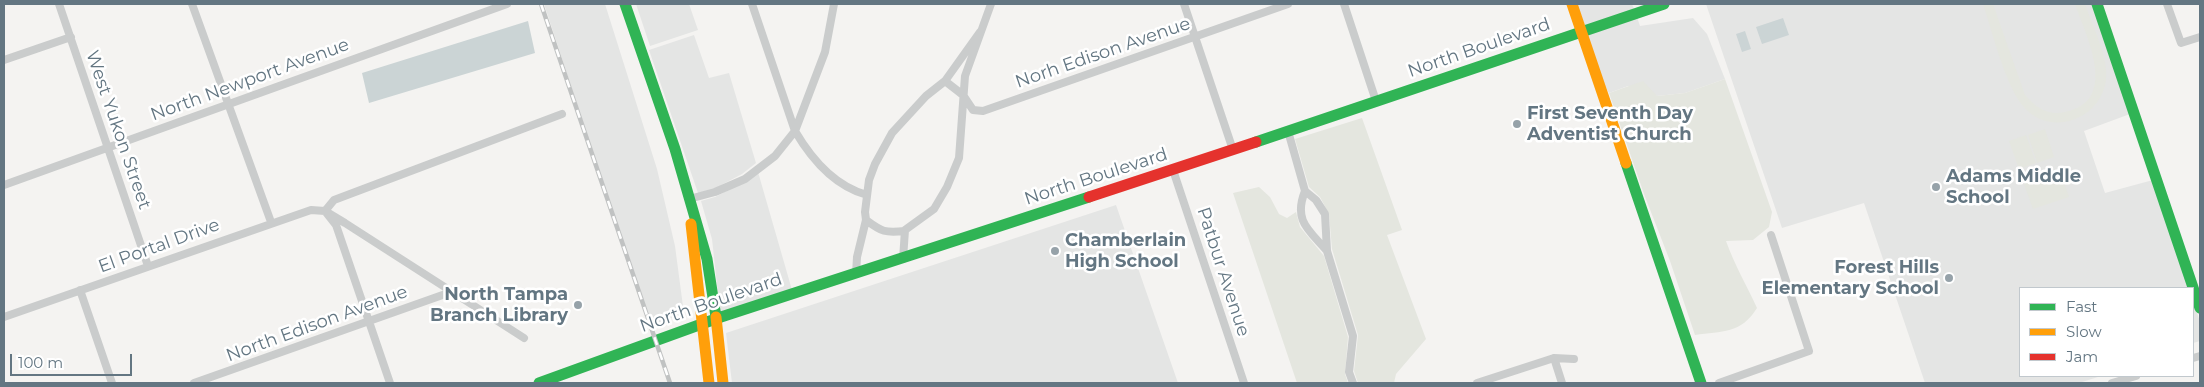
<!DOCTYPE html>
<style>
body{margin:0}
#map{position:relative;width:2204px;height:387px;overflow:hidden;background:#f4f3f1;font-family:Montserrat,sans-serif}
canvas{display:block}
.frame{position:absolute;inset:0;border:5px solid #637682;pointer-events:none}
.legend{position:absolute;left:2019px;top:287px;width:175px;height:90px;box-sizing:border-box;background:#fff;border:1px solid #c1c8cd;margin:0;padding:6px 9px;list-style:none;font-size:15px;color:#637682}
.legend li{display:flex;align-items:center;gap:10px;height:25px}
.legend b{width:25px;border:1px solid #c1c8cd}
.scale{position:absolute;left:10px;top:354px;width:122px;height:22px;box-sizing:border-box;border:2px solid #637682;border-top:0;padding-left:6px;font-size:15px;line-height:18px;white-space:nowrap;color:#637682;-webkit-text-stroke:4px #fff;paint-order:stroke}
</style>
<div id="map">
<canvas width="2204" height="387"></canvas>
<div class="frame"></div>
<ul class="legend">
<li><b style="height:6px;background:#30b455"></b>Fast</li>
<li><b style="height:6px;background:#ff9f0a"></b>Slow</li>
<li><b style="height:6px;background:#e5322d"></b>Jam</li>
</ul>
<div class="scale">100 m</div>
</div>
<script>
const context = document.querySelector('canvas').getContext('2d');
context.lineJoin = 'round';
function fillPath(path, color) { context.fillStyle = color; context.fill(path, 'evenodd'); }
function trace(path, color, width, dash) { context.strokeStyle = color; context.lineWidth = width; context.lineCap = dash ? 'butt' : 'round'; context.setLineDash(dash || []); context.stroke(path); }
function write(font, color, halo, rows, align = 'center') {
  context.font = font + ' Montserrat,sans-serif'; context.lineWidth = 5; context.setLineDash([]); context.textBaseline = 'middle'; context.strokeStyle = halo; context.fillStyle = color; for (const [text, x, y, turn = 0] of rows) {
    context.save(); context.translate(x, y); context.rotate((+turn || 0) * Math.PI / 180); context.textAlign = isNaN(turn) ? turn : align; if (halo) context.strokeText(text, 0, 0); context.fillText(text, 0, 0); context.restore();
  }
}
const built = new Path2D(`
 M544 4H605L657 169 675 246 684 314 650 325Z
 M636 4H689L698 30 650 46Z
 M1577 4H1632L1634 9 1585 26Z
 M1706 4H2093L2130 114 2084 131 2105 193 2153 180 2189 288H2020V376H2101L2079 383H1925L1864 203 1782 228Z
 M1637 17 1640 26 1693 18 1707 34 1725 79 1685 93 1657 96 1628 86 1609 93 1605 86 1587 34Z
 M694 35 709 78 729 73 756 163 742 174 712 190 698 193 649 50Z
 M758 172 792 290 720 312 712 239 701 201 715 197 746 181Z
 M1116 205 1178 383H732L726 333Z
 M2193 300 2200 322V341L2193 343Z`);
const green = new Path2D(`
 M1983 4H1993L2025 95C2036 108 2049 116 2065 112 2120 101 2086 36 2075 4H2085C2092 25 2109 58 2106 80 2101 120 2049 138 2023 106 2005 85 1992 31 1983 4Z
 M1725 79 1772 212 1769 227 1753 240 1726 241C1734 264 1747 286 1757 308 1741 334 1722 331 1695 335L1670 261 1644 194 1609 93 1643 81 1657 96 1685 93Z
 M1362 118 1402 230 1387 235 1426 339 1396 374 1394 383H1358L1354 371 1358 335 1332 249 1329 214 1320 197 1309 187 1295 139Z
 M2045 129 2054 157 2037 163 2028 135Z
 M2026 135 2036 163 2019 169 2009 141Z
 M2059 169 2069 197 2033 209 2023 181Z
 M1259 187 1270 197 1279 214 1287 218 1296 212 1300 227 1324 256 1348 337 1345 374 1348 383H1297L1233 193Z`);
const water = new Path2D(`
 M1783 18 1789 35 1762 44 1756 27Z
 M528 21 535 53 369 103 362 73Z
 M1745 31 1751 49 1742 52 1736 34Z`);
const street = new Path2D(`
 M59 4 148 266
 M192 4 271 222
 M752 4 795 131C812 160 834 186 867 195
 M1184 4 1233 150
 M1344 4 1376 101
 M2167 4 2181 43 2200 37
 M4 60 71 37
 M945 81 963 95 973 110 983 111 1288 4
 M1288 131 1305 191 1316 200 1325 214 1327 251 1353 336 1349 372 1353 383
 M1173 170 1244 383
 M4 185 507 4
 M1305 191C1293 221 1309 230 1327 251
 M689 199 715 192 745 179 775 156 795 131 825 52 834 4
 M866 220C882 232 885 233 905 231
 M903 259 905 230 934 209 947 187 959 158 965 76 991 4
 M856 274 857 257 866 220 865 212 869 180 875 164 892 133 926 96 945 81 980 32
 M80 290 112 383
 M4 317 311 210 325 211 345 223 524 338
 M1554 358 1574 359
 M2193 358 2200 356
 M194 383 451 292
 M390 383 336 225 325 211 334 200 562 114
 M1477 383 1554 358 1562 383
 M1719 383 1809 351 1771 235
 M2112 383 2136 376`);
const fast = new Path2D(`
 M625 4 675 149 707 259 716 317
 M2097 4 2200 308
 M1256 142 1664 4
 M1626 163 1701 383
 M539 383 721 317 1089 197`);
const slow = new Path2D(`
 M1572 4 1626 163
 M691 224 709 383
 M716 317 723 383`);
const jam = new Path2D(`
 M1089 197 1256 142`);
const rail = new Path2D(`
 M541 4 670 383`);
const markers = [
 [1517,124,5,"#96a2a9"],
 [1936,187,5,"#96a2a9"],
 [1055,251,5,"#96a2a9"],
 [1949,278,5,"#96a2a9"],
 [578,305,5,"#96a2a9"]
];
const streetNames = [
 ["North Boulevard",1479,48,-19],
 ["Norh Edison Avenue",1103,53,-19],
 ["North Newport Avenue",250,80,-20],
 ["West Yukon Street",118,130,71],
 ["North Boulevard",1096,177,-18],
 ["El Portal Drive",159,246,-20],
 ["Patbur Avenue",1223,272,72],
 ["North Boulevard",711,303,-19],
 ["North Edison Avenue",317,324,-20]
];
const poiNames = [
 ["First Seventh Day",1527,114],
 ["Adventist Church",1527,135],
 ["Adams Middle",1946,177],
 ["School",1946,198],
 ["Chamberlain",1065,241],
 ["High School",1065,262],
 ["Forest Hills",1939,268,"right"],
 ["Elementary School",1939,289,"right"],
 ["North Tampa",568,295,"right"],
 ["Branch Library",568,316,"right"]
];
fillPath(built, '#e4e5e4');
fillPath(green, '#e4e6df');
fillPath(water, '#cbd4d5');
trace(street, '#cacccc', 8);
trace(fast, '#30b455', 11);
trace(slow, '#ff9f0a', 11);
trace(jam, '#e5322d', 11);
trace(rail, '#c0c2c2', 4.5);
trace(rail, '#fff', 2.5, [8]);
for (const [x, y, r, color] of markers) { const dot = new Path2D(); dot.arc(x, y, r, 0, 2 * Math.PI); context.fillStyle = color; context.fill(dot); trace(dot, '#fff', 2); }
write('18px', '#637682', '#fff', streetNames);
write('bold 18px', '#637682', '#fff', poiNames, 'left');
</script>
